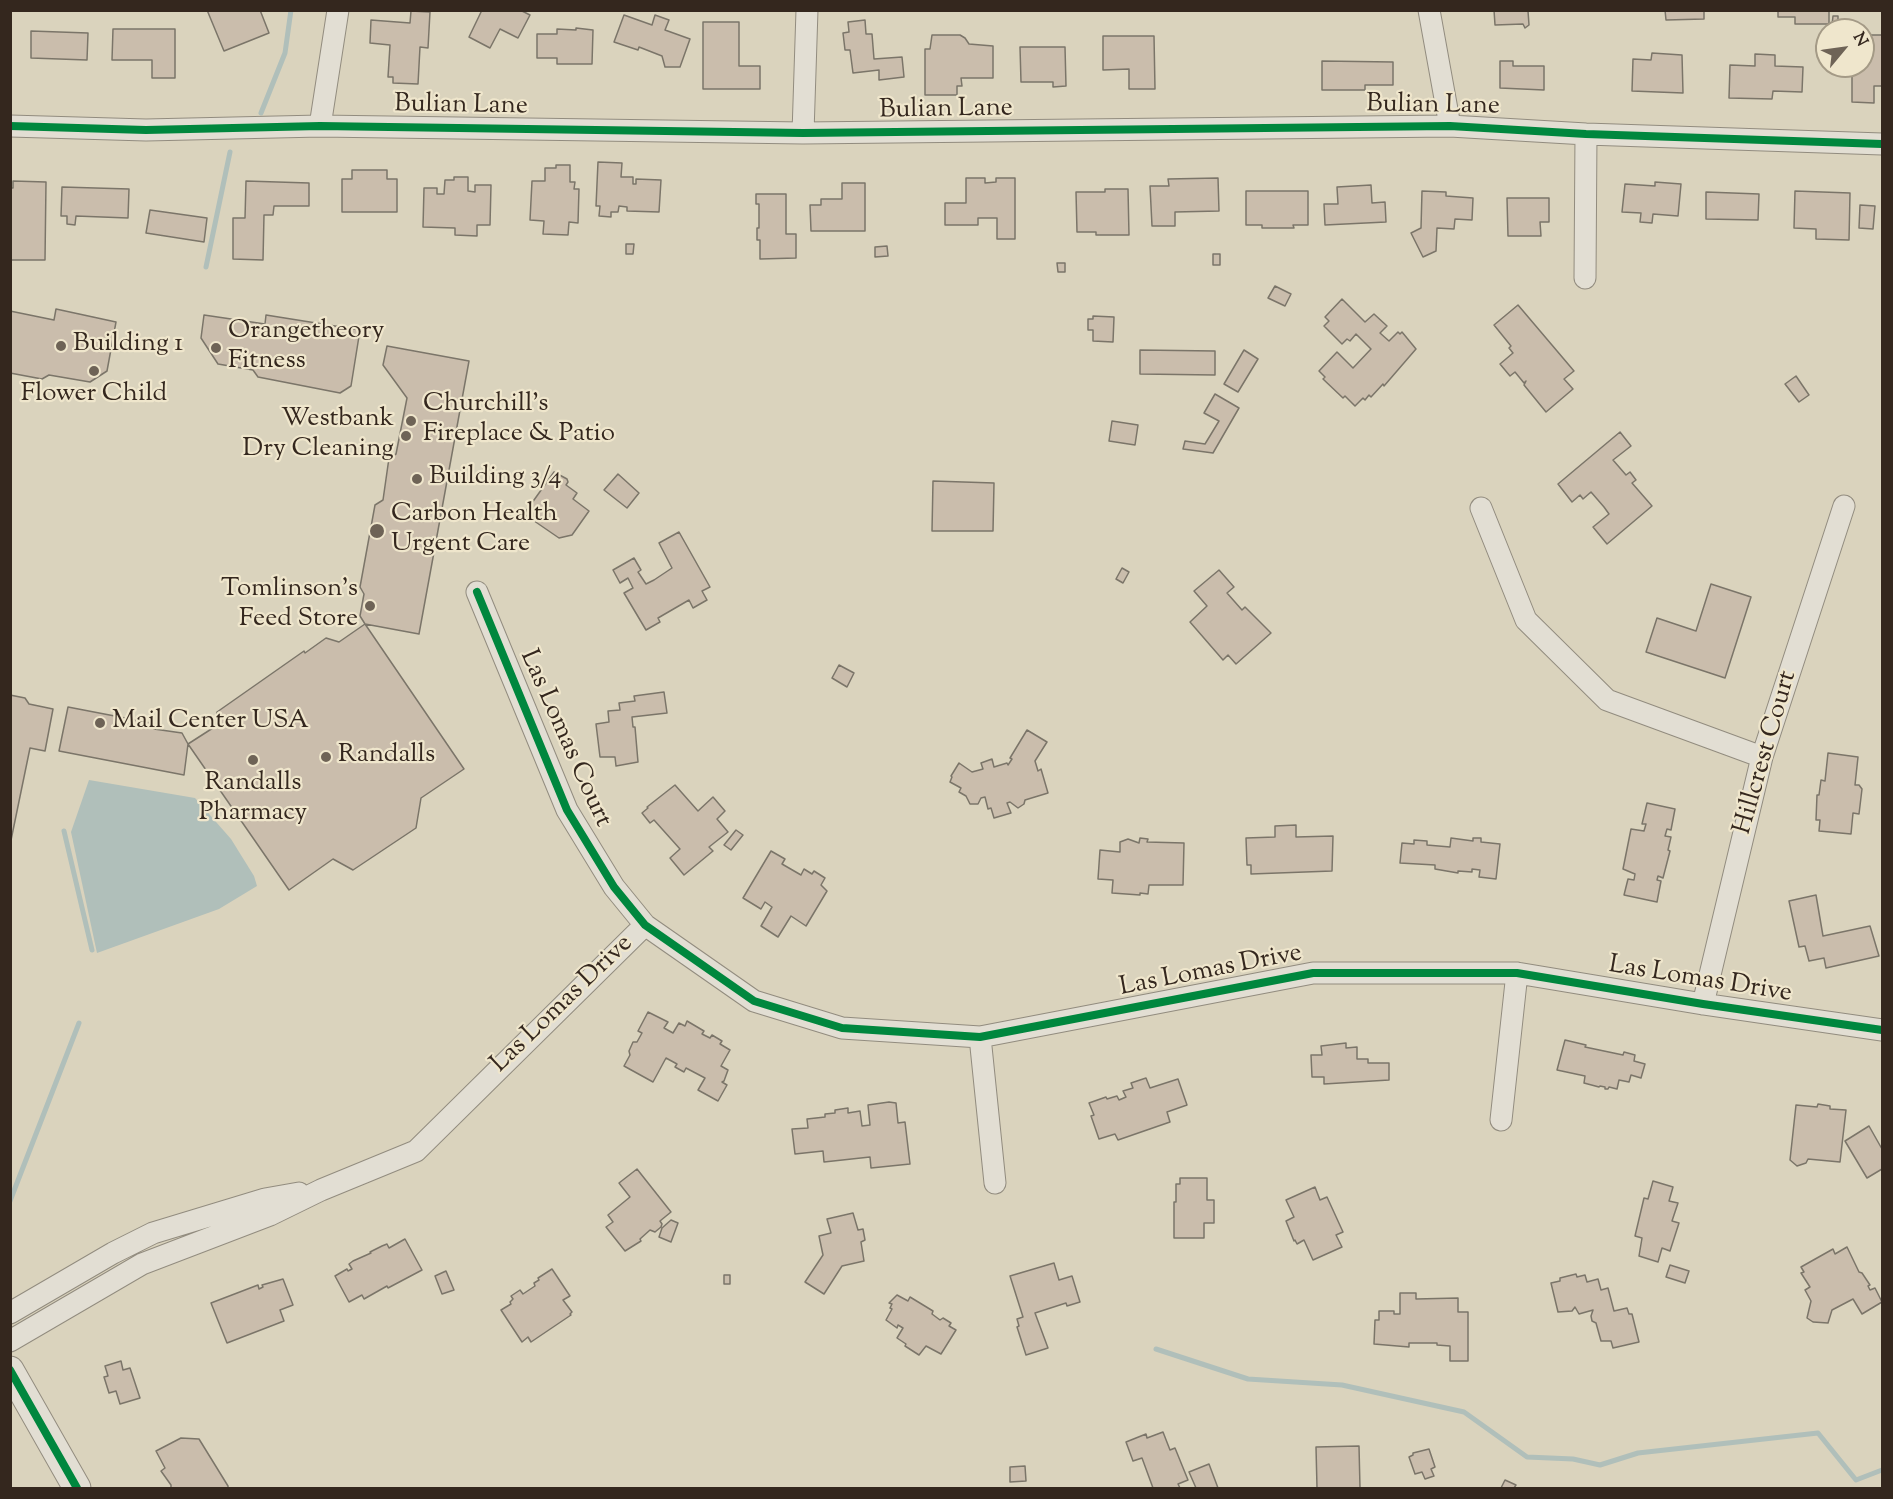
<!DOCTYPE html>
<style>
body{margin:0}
#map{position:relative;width:1893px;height:1499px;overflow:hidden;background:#dad3bd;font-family:"Sorts Mill Goudy",serif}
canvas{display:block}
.frame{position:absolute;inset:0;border:12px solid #34271e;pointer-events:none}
.north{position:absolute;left:1815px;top:18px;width:60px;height:60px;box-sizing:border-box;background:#efe6cc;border:2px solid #a49a86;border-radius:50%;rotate:61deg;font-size:16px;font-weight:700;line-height:24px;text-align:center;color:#34271e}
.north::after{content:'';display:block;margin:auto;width:21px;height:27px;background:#6e6356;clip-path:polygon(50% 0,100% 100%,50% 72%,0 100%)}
</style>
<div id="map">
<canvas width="1893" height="1499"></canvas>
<div class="frame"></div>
<div class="north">N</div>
</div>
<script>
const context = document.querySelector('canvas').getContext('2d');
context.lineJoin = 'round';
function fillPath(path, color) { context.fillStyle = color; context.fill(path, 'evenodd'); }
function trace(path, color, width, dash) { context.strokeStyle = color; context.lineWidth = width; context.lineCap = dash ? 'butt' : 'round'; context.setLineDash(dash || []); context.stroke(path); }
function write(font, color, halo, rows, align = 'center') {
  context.font = font + ' "Sorts Mill Goudy",serif'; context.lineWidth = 4.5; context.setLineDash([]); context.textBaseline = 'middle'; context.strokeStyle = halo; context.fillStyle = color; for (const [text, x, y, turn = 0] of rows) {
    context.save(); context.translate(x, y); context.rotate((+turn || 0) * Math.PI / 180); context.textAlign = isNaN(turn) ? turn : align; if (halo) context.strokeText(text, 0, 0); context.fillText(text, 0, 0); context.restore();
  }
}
const water = new Path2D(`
 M89 780 195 798 231 839 254 876 257 886 219 909 97 953 71 832Z`);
const stream = new Path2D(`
 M261 113 285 53 291 10
 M206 267 230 152
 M64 831 92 950
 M10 1201 79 1023
 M1156 1349 1248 1379 1342 1385 1464 1412 1527 1457 1573 1459 1600 1465 1638 1453 1818 1433 1856 1480 1882 1470`);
const building = new Path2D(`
 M207 10H260L269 33 224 51Z
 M482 10H520L530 15 518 38 500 29 490 48 469 37Z
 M1494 10H1531L1528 11 1529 25 1525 28 1523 24 1495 25Z
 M1665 10H1704V19L1666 20Z
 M1778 10H1829V24H1795V17H1778Z
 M411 11 430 12 428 48 420 47 418 84 393 83V77H388L390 45 370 43 371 20 410 23Z
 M624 15 652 25 655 15 669 20 665 30 690 39 680 67H665L662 56 639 47 638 50 614 42Z
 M1833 16H1838V25H1832Z
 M865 20 866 34H872L874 59 902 57 904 77 879 80V70L853 73 850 50H845L843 33 849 32 848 22Z
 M703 22H739V66H760V89H703Z
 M576 28 593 30 592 64H557V58H537V34H557V29L576 30Z
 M113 29H175V78H152V60H112Z
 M31 31 88 33 87 60 31 58Z
 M932 35H960L965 38 969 44 993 46V78H961L962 86H957V95H925V49H930Z
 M1863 35H1882V86H1874V103L1852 102V66H1863Z
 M1103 36H1154L1155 89H1129V69L1103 70Z
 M1020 47H1065L1066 86 1053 87V82H1021Z
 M1652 53 1682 55 1683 93 1632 91 1633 59 1651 60Z
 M1755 54 1775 55V66L1803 67 1802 92 1773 91 1772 99 1729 98 1730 65 1755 66Z
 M1322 61 1393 62V85H1365V90H1322Z
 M1500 61H1513V66H1544V90L1500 88Z
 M598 162 622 163 621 177H633V184H636V179L661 180 659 212 627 211V207L619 206 618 212H611V217L599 216 600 206H596Z
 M556 165H570V182H575L574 189H579L578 223 569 222 568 235 543 234 544 221 530 220 532 181H545V168H556Z
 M352 170H387V179H397V212H342V179H352Z
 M454 177H468V191L475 192V185H491L490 225H477V236L455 235V228L423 227 424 188H437V194H444L445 180H454Z
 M966 178H985V183L996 182V178H1015V239H997V218H978V225H945V203H966Z
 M1218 178 1219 211 1175 212V226H1152L1150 186H1169L1168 179Z
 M13 181 46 182 45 260H10V188H13Z
 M246 181 309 183V206H274L273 215H264L263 260 233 259V218H245Z
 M1655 182 1681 184 1678 216 1653 214 1652 223 1640 222 1641 213 1622 212 1625 184 1655 186Z
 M842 183H865V231H811L810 205H821V199H842Z
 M1371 185 1372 203 1385 202 1386 222 1325 225 1324 204H1338L1337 187Z
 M62 187 129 189 128 218 76 216 75 225 67 224V216H61Z
 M1105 189H1128L1129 235H1096V232H1077L1076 192H1105Z
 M1246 191H1308V225H1293L1294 228H1262V225H1246Z
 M1422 191 1446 192V196L1473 198 1472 220 1455 219 1454 229 1437 228 1436 251 1423 257 1411 233 1421 228Z
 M1795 191 1850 193 1849 240 1816 239V229L1794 228Z
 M1706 192 1759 194 1758 220 1706 219Z
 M756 194H786V234H796V258L760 259V240H757V228H759V204H756Z
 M1507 198H1549V222H1540L1541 236H1508Z
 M1860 205 1875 206 1873 229 1859 228Z
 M150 210 207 218 204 242 146 233Z
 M626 244H634L633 254H626Z
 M887 246 888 256 875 257V247Z
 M1213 254H1220V265H1213Z
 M1057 263H1065V272H1058Z
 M1275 286 1291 294 1285 306 1268 298Z
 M1342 299 1365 322 1374 314 1387 326 1380 333 1389 341 1398 332 1400 334 1402 332 1416 349 1384 386 1383 384 1371 397 1369 395 1365 400 1363 398 1355 406 1345 396 1343 398 1323 379 1325 377 1319 371 1337 352 1353 368 1371 349 1356 334 1350 341 1347 339 1342 344 1324 326 1329 321 1325 317Z
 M1518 305 1574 371 1564 379 1573 389 1546 412 1524 385 1526 381 1524 383 1515 372 1510 376 1500 364 1513 353 1509 348 1511 346 1494 325Z
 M56 309 116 322 107 371 90 382 49 375 42 379 10 373V311L54 320Z
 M204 315 265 324 266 315 360 330 351 386 340 393 258 377 253 370 218 364 201 338Z
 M1093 316 1114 317 1113 342 1093 341V330H1088V319H1093Z
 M387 346 469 361 419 634 365 624 360 616 364 594 360 587 375 505 383 500 389 458 396 454 407 398 383 365Z
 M1140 350 1215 351V375L1140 374Z
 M1244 350 1258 359 1238 392 1224 384Z
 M1796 376 1809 395 1799 402 1785 384Z
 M1215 394 1239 408 1213 453 1183 449 1185 441 1205 444 1219 421 1204 413Z
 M1112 421 1138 425 1135 445 1109 441Z
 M1620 432 1631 446 1613 460 1626 475 1630 472 1636 480 1632 483 1652 506 1607 544 1593 527 1609 514 1604 507 1591 492 1583 499 1580 495 1572 502 1558 484Z
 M554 472 567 479 568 482 566 485 577 493 573 499 589 511 572 535 559 538 524 514Z
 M618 474 639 493 627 508 604 490Z
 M933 481 994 483 993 531H932Z
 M679 532 710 587 702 591 707 600 693 608 689 600 658 618 660 622 646 630 624 593 633 588 628 578 620 583 613 570 634 558 641 570 638 572 646 584 654 580 672 568 659 543Z
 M1122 568 1129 572 1123 583 1116 579Z
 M1219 570 1234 587 1227 593 1242 610 1245 607 1271 633 1236 664 1228 655 1223 660 1190 622 1207 606 1194 591Z
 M1711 584 1751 597 1725 678 1646 652 1657 618 1696 631Z
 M365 624 464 769 421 798 416 828 353 870 333 859 289 890 188 744 216 726 217 712 304 651 305 653 326 638 339 642Z
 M839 665 854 673 847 687 832 678Z
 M664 692 667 713 632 717 633 727H635L638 762 616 766 615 757H600L596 724 609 722 608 711 620 710 619 703 635 701 634 696Z
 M10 695 25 698 29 704 53 709 45 751 30 748 10 845Z
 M68 707 151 723 154 729 182 733 188 744 184 775 59 751Z
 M1027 730 1047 742 1035 761 1038 771 1041 769 1048 793 1025 800 1024 804 1018 808 1010 802 1007 803 1011 813 994 818 991 808 988 809 985 797 981 798 978 804H970L966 796 959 792 961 788 950 782 952 777 951 776 959 763 972 772 983 769 981 763 992 759 994 767 1007 763 1008 765 1012 759 1010 758Z
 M1828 753 1858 757 1855 785H1859L1862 789 1859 814 1853 813 1851 834 1819 831 1820 820H1816L1817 795H1819L1821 780 1825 781Z
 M675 785 698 811 713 797 725 811 717 819 728 832 709 847 713 851 684 875 670 858 680 849 654 820 650 823 642 813 648 808 647 807Z
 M1647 803 1675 809 1671 830 1667 829 1665 836 1671 837 1668 850 1670 851 1663 878 1658 876 1657 880 1661 881 1657 902 1624 895 1628 879 1634 880 1635 874 1623 869 1631 829 1644 831 1646 824H1642Z
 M1296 825V837L1333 836 1332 871 1251 874V865H1247L1246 838 1275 837V826Z
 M736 830 743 835 731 850 724 845Z
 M1140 838 1148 839 1147 842 1184 843 1183 885H1149L1148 894 1140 893V895L1112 893 1113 880 1098 879 1100 850 1120 852V842L1128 839 1139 843Z
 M1451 838 1473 841V838H1481V842L1500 844 1496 879 1479 877 1480 870 1472 869V872L1458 871V873L1435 869V865L1400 863 1402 843 1414 844V840L1427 841V845L1450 847Z
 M771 851 785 859 782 864 801 875 804 869 812 874 814 871 825 878 821 885 827 891 806 926 791 916 778 937 761 926 772 907 765 902 761 909 743 898Z
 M1816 895 1823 936 1870 926 1879 956 1826 968 1824 958 1809 961 1805 946 1799 947 1789 901Z
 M648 1012 668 1022 664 1028 673 1033 679 1023 685 1026 687 1021 704 1031 702 1034 710 1038 712 1035 722 1041 720 1044 730 1050 721 1066 728 1070 724 1081 722 1082 727 1085 718 1101 698 1090 705 1078 686 1068 684 1072 675 1067 677 1064 666 1058 653 1082 624 1066 630 1055 629 1051 633 1042H637L642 1033 638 1031Z
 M1565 1040 1586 1045 1585 1047 1623 1055 1624 1052 1635 1055 1634 1061 1645 1064 1641 1078 1631 1075 1629 1082 1619 1080 1617 1089 1609 1087 1608 1089H1605V1087L1600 1086 1599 1087 1584 1083 1585 1076 1557 1070Z
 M1346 1043V1048L1357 1047V1059H1368V1063H1389V1080L1324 1084V1077H1312L1311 1055H1322L1321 1046Z
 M1146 1078 1150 1088 1178 1079 1187 1105 1167 1112 1170 1122 1118 1140 1115 1134 1099 1139 1091 1116 1094 1115 1089 1103 1106 1097 1107 1099 1117 1096 1119 1100 1126 1097 1123 1091 1133 1088 1131 1083Z
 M889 1102 896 1103 898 1123 905 1122 910 1164 871 1168 870 1157 824 1162 823 1151 795 1154 792 1129 808 1128 807 1119 825 1117V1114L835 1113V1110L848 1108V1113L860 1111 862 1126 870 1125 868 1105Z
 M1818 1104 1830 1106V1109L1846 1110 1840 1162 1808 1159 1806 1163 1797 1166 1790 1160 1796 1105 1817 1107Z
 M1869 1126 1882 1149V1169L1867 1178 1845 1141Z
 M637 1169 671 1212 660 1221 662 1224 661 1227 655 1232 650 1230 640 1239 641 1241 625 1251 606 1227 613 1222 608 1215 630 1197 619 1183Z
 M1180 1178H1207V1200H1214V1223H1204V1238H1174V1202H1176V1184H1180Z
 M1653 1181 1673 1187 1669 1201 1678 1203 1672 1221 1679 1223 1670 1251 1662 1248 1658 1262 1639 1256 1642 1238 1635 1236 1644 1198 1648 1199Z
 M1315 1187 1320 1200 1327 1197 1343 1232 1336 1235 1342 1247 1313 1260 1304 1240 1297 1244 1295 1240 1294 1241 1286 1221 1294 1217 1286 1200Z
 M853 1213 858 1230 863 1229 865 1240 861 1242 864 1261 842 1266 824 1294 805 1282 823 1255 819 1236 831 1233 827 1219Z
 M671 1220 678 1223 671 1242 659 1237 662 1228Z
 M405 1239 422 1270 388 1288 387 1286 364 1299 362 1295 349 1302 335 1276 347 1269 348 1271 352 1269 349 1264 353 1261 371 1253 370 1252 382 1246 387 1244 389 1248Z
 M1847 1247 1859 1272 1862 1273 1870 1285 1868 1286 1870 1290 1875 1288 1882 1302 1862 1314 1853 1299 1832 1310 1828 1323 1813 1322 1807 1318 1811 1301 1805 1290 1810 1287 1801 1273 1804 1272 1801 1267 1833 1249 1835 1254Z
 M1054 1263 1059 1280 1072 1276 1080 1302 1067 1306 1066 1303 1035 1313 1048 1348 1026 1355 1017 1327 1019 1326 1017 1319 1023 1317 1010 1276Z
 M1670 1265 1689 1271 1685 1283 1666 1277Z
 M552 1269 570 1296 563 1300 572 1312 570 1314 571 1315 531 1342 528 1337 522 1342 501 1310 511 1304 510 1302 513 1299 511 1296 520 1290 523 1294 535 1286 534 1283 539 1280 538 1278Z
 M446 1271 454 1290 442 1294 435 1276Z
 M1576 1274 1577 1277 1585 1275 1587 1282 1598 1279 1601 1290 1608 1288 1614 1311 1627 1308 1629 1314H1632L1639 1342 1613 1348 1611 1341H1601L1596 1323 1592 1321 1591 1316 1593 1310 1579 1314 1575 1307 1572 1311 1558 1312 1551 1283 1560 1281V1278Z
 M724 1275H730V1284H724Z
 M283 1279 293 1305 280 1310 284 1321 227 1343 211 1303 258 1285 259 1289 263 1287 262 1285Z
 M1400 1293H1416V1299L1458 1298V1312H1468V1361H1450V1346L1437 1345V1343H1409V1347L1374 1344 1375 1320H1379V1311H1394V1314H1400Z
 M897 1295 908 1301 910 1297 933 1311 932 1314 940 1320 943 1318 951 1323 949 1326 956 1330 941 1354 926 1346 919 1355 905 1346 906 1344 897 1338 903 1328 898 1325 897 1328 886 1320 892 1309 890 1308 892 1304 889 1303Z
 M121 1361 123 1370 130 1368 140 1398 120 1404 116 1391 109 1393 104 1377 108 1376 105 1366Z
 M1163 1432 1170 1450 1175 1448 1188 1480 1178 1484 1180 1488H1153L1142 1458 1133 1461 1126 1442 1146 1434 1147 1438Z
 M181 1438 199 1439 228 1486V1488H171V1485L161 1471 165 1468 156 1451Z
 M1359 1446 1360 1488H1317L1316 1447Z
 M1429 1449 1435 1467 1431 1469 1434 1476 1425 1479 1422 1472 1415 1474 1409 1457 1413 1455V1453Z
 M1209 1464 1218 1488H1196L1189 1472Z
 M1025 1466 1026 1481 1010 1482V1467Z
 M1505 1480 1516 1485 1514 1488H1501Z`);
const minor = new Path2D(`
 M1429 10 1450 126
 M10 126 146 130 320 126 803 133 1450 126 1586 134 1882 144
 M320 126 338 10
 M803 133 807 10
 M1585 278 1586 134
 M1481 508 1526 620 1607 700 1762 757
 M477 592 567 810 614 887 645 925 754 1001 842 1028 980 1037 1313 973H1517L1703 1004 1882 1030
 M1703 1004 1762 757 1844 506
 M980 1037 995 1183
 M1501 1120 1517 973
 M10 1313 113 1253 153 1233 265 1199 299 1193
 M10 1341 142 1264 270 1215 321 1190 416 1151 645 925`);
const tertiary = new Path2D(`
 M10 1370 77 1488`);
const cycleway = new Path2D(`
 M10 126 146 130 320 126 803 133 1450 126 1586 134 1882 144
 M477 592 567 810 614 887 645 925 754 1001 842 1028 980 1037 1313 973H1517L1703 1004 1882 1030
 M10 1370 77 1488`);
const markers = [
 [61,346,6,"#6e6356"],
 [216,348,6,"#6e6356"],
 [94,371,6,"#6e6356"],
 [411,421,6,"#6e6356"],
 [406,436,6,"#6e6356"],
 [417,479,6,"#6e6356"],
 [377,531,8,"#6e6356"],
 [370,606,6,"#6e6356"],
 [100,723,6,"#6e6356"],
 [326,757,6,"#6e6356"],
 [253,760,6,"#6e6356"]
];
const streetNames = [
 ["Bulian Lane",461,107,1],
 ["Bulian Lane",1433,107,1],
 ["Bulian Lane",946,111,-1],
 ["Las Lomas Court",564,739,66],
 ["Hillcrest Court",1767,753,-74],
 ["Las Lomas Drive",1211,972,-11],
 ["Las Lomas Drive",1700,981,9],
 ["Las Lomas Drive",563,1005,-44]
];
const poiNames = [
 ["Orangetheory",228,333],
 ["Fitness",228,363],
 ["Building 1",73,346],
 ["Flower Child",94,396,"center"],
 ["Churchill's",423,406],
 ["Fireplace & Patio",423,436],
 ["Westbank",394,421,"right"],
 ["Dry Cleaning",394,451,"right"],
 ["Building 3/4",429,479],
 ["Carbon Health",391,516],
 ["Urgent Care",391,546],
 ["Tomlinson's",358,591,"right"],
 ["Feed Store",358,621,"right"],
 ["Mail Center USA",112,723],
 ["Randalls",338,757],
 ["Randalls",253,785,"center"],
 ["Pharmacy",253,815,"center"]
];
fillPath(water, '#b0bfba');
trace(stream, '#b0bfba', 5);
fillPath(building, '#cabdac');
trace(building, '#7b7569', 1.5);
trace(minor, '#928c7f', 23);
trace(tertiary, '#928c7f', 29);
trace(minor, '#e2ded3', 21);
trace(tertiary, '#e2ded3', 27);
trace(cycleway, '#00873e', 8);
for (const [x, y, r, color] of markers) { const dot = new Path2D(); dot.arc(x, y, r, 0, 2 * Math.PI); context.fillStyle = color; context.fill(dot); trace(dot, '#efe6cc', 2); }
write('26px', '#34271e', '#efe6cc', streetNames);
write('26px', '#34271e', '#efe6cc', poiNames, 'left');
</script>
